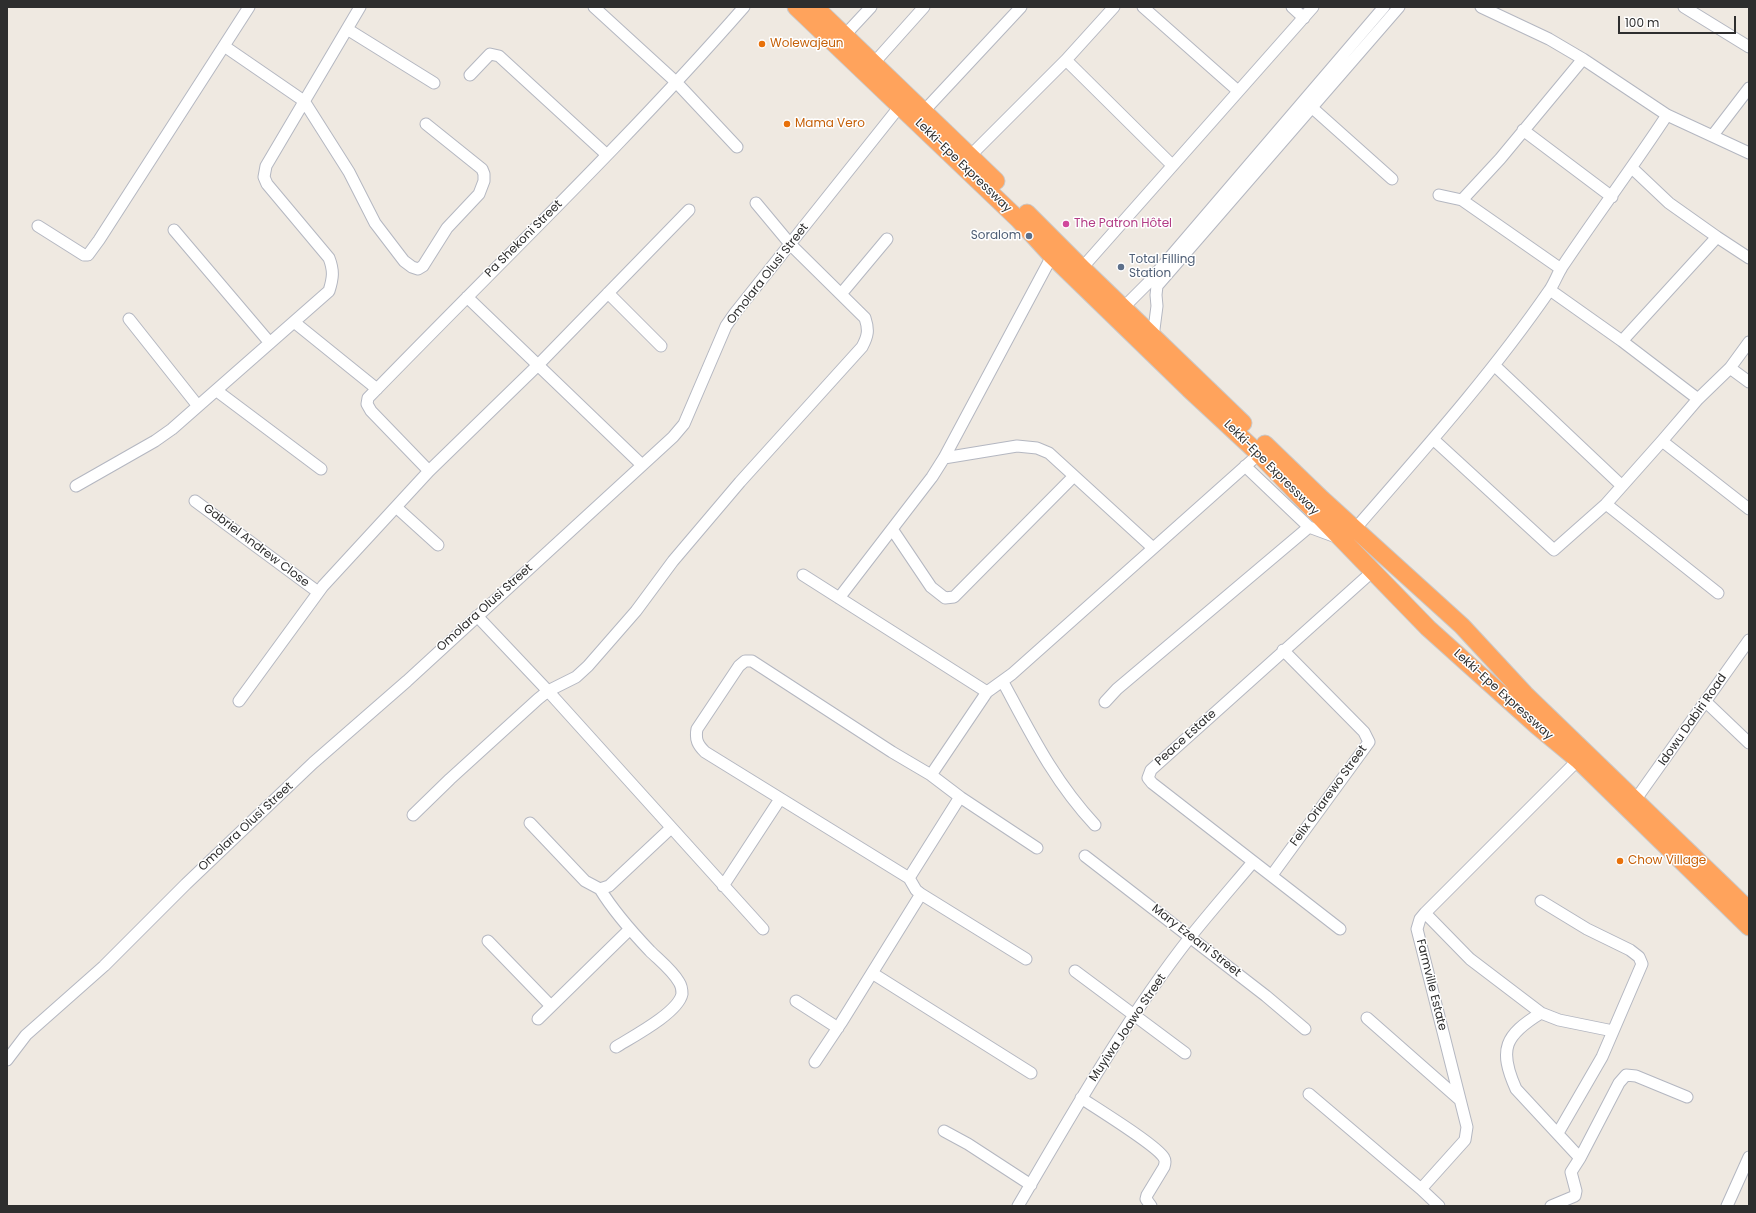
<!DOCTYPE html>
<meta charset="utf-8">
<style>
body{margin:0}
#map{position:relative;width:1756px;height:1213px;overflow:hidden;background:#efe9e1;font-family:Poppins,sans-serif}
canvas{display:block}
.frame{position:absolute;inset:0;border:8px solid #2e2e2e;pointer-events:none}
.scale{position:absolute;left:1618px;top:16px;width:118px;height:18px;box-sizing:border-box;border:2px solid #2e2e2e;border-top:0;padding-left:5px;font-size:12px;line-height:14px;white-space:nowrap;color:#2e2e2e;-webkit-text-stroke:3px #fff;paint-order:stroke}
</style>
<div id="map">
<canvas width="1756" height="1213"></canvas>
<div class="frame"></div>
<div class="scale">100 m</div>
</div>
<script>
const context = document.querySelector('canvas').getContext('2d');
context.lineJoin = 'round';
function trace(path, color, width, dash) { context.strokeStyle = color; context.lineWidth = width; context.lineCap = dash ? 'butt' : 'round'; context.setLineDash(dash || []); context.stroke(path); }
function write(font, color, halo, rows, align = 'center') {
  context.font = font + ' Poppins,sans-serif'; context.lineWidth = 3; context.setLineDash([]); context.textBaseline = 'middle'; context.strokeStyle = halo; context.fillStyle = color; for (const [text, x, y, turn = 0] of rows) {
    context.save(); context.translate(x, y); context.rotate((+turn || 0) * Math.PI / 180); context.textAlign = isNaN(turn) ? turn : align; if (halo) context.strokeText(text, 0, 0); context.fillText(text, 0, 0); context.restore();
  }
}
const minor = new Path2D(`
 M594 7 676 82 737 147
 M1143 7 1238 91
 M1292 7 1304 18
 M1481 7 1549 39 1583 59 1667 115 1749 153
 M1684 7 1749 47
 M347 29 434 83
 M844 36 871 7
 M224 46 304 101 349 172 375 223 404 261 412 267 418 269 423 266 447 228 479 194 484 181V174L482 169 426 124
 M1066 60 1172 165
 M873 64 924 7
 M470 75 490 54 499 56 607 155
 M1308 104 1392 179
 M924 111 1021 7
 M1523 130 1612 197
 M1713 135 1749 88
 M970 156 1066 60 1114 7
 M1632 168 1669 203 1717 237 1749 258
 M1439 195 1462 200 1561 269
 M1462 200 1500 159 1583 59
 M38 226 84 255H88L99 240 249 7
 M174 230 270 343
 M1082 268 1313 7
 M1550 290 1622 341 1698 399
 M608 293 661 346
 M841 294 887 239
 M467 297 642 465
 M1123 308 1147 284 1384 7
 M129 319 198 406
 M294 322 377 389
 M1153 337 1157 306 1156 295 1157 286 1399 7
 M1622 341 1717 237
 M1494 365 1621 485
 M1730 368 1749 382
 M217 391 321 469
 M1433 439 1554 550 1606 504 1662 441 1698 399 1730 368 1749 342
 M1662 441 1749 509
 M944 458 1017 446 1037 448 1049 453 1153 548
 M1245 466 1309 527
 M429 471 371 411 367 404 368 398C494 268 625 143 744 7
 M76 486 155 441 172 429 329 291C333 278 334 271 329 258L267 184 264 177 266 166 360 7
 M195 501 318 592
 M1606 504 1718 593
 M396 507 438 545
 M892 529 931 587 945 598 954 597 1074 476
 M1355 529C1422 452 1491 375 1549 291 1554 284 1557 275 1562 267 1596 216 1633 167 1667 115
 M803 575 987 692
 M839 598 932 477 944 458 1052 256
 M477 616 548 691 763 929
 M1003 682C1031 734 1054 781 1095 825
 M239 701 323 586 429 471 538 365 689 210
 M1105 702 1117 689 1309 527 1336 537
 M1706 702 1749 743
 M960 797 1037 848
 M1636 799 1749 640
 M413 815 450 779 538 699 548 691 576 677 588 666 636 611 673 561 740 482 862 347C868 336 869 330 865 318L791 245 756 203
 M530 823 585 881 600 889 609 886 671 828
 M1085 856 1266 996 1305 1029
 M1272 875 1369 742 1364 732 1283 650
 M909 878 705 752C698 745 695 740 697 729L739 666 745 661H752L892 752 931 775
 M723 886 780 799
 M600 889C614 912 631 931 650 951 659 960 672 970 679 982 681 985 682 990 682 994 678 1013 632 1037 616 1047
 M921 894 1026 959
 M1541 901 1587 929 1630 950 1639 957 1642 964 1602 1057 1558 1133
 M1425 913 1470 959 1541 1013 1559 1020 1613 1031
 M1340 929 1152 783 1148 778 1151 770 1373 571
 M488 941 551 1006
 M1075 971 1185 1053
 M872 973 1031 1073
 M796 1001 838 1028
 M1541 1013C1505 1035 1498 1049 1516 1089L1580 1158 1571 1172 1576 1191 1575 1196 1551 1206
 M1367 1018 1459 1099
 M538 1019 629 930
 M7 1060 26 1035 104 966 186 884 313 763 407 681 673 437 684 424 726 326 735 313 900 106
 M815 1062 841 1023 921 894 916 890 909 878 960 797 931 775 987 692 1012 674 1259 454
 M1309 1094 1421 1189
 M1081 1098C1096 1108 1158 1146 1164 1158 1166 1161 1165 1164 1164 1167L1147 1195 1146 1199 1151 1206
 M944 1131 968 1144 1031 1185
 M1580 1158 1619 1083 1626 1075 1636 1076 1687 1097
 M1018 1206C1072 1114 1125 1020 1191 936 1211 911 1232 887 1253 862
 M1439 1206 1421 1189 1465 1140 1467 1127 1417 929 1420 919 1425 913 1578 760
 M1727 1206 1749 1157`);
const highway = new Path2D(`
 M796 7 1019 220 1052 256 1189 389 1259 454 1428 628 1537 726 1578 760 1749 927
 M815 7 996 181
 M1027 213 1082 268 1243 423
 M1265 444 1322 499 1462 626 1525 694 1749 910`);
const markers = [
 [762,44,4,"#e8710a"],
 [787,124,4,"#e8710a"],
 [1066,224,4,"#d1479c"],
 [1029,236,4,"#5c6f8a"],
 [1121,267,4,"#5c6f8a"],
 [1620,861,4,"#e8710a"]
];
const foodNames = [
 ["Wolewajeun",770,44],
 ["Mama Vero",795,124],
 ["Chow Village",1628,861]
];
const streetNames = [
 ["Lekki-Epe Expressway",963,166,44],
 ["Pa Shekoni Street",524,239,-45],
 ["Omolara Olusi Street",768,274,-52],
 ["Lekki-Epe Expressway",1271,468,45],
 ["Gabriel Andrew Close",256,546,37],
 ["Omolara Olusi Street",485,608,-42],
 ["Lekki-Epe Expressway",1503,695,42],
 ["Idowu Dabiri Road",1693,720,-55],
 ["Peace Estate",1186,738,-42],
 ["Felix Oriarewo Street",1329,796,-54],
 ["Omolara Olusi Street",246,827,-43],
 ["Mary Ezeani Street",1196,941,38],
 ["Farmville Estate",1431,985,76],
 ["Muyiwa Joawo Street",1128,1028,-56]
];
const hotelNames = [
 ["The Patron Hôtel",1074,224]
];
const serviceNames = [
 ["Soralom",1021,236],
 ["Total Filling",1129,260,"left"],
 ["Station",1129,274,"left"]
];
trace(minor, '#b4b7c1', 13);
trace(highway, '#c9c9c9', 19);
trace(minor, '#fff', 11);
trace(highway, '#ffa35c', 17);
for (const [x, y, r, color] of markers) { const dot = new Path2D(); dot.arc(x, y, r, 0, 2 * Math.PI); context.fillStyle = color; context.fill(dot); trace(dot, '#fff', 1.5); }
write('12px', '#c56008', '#fff', foodNames, 'left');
write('12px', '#2e2e2e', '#fff', streetNames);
write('12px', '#b23c85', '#fff', hotelNames, 'left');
write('12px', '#4e5e75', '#fff', serviceNames, 'right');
</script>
